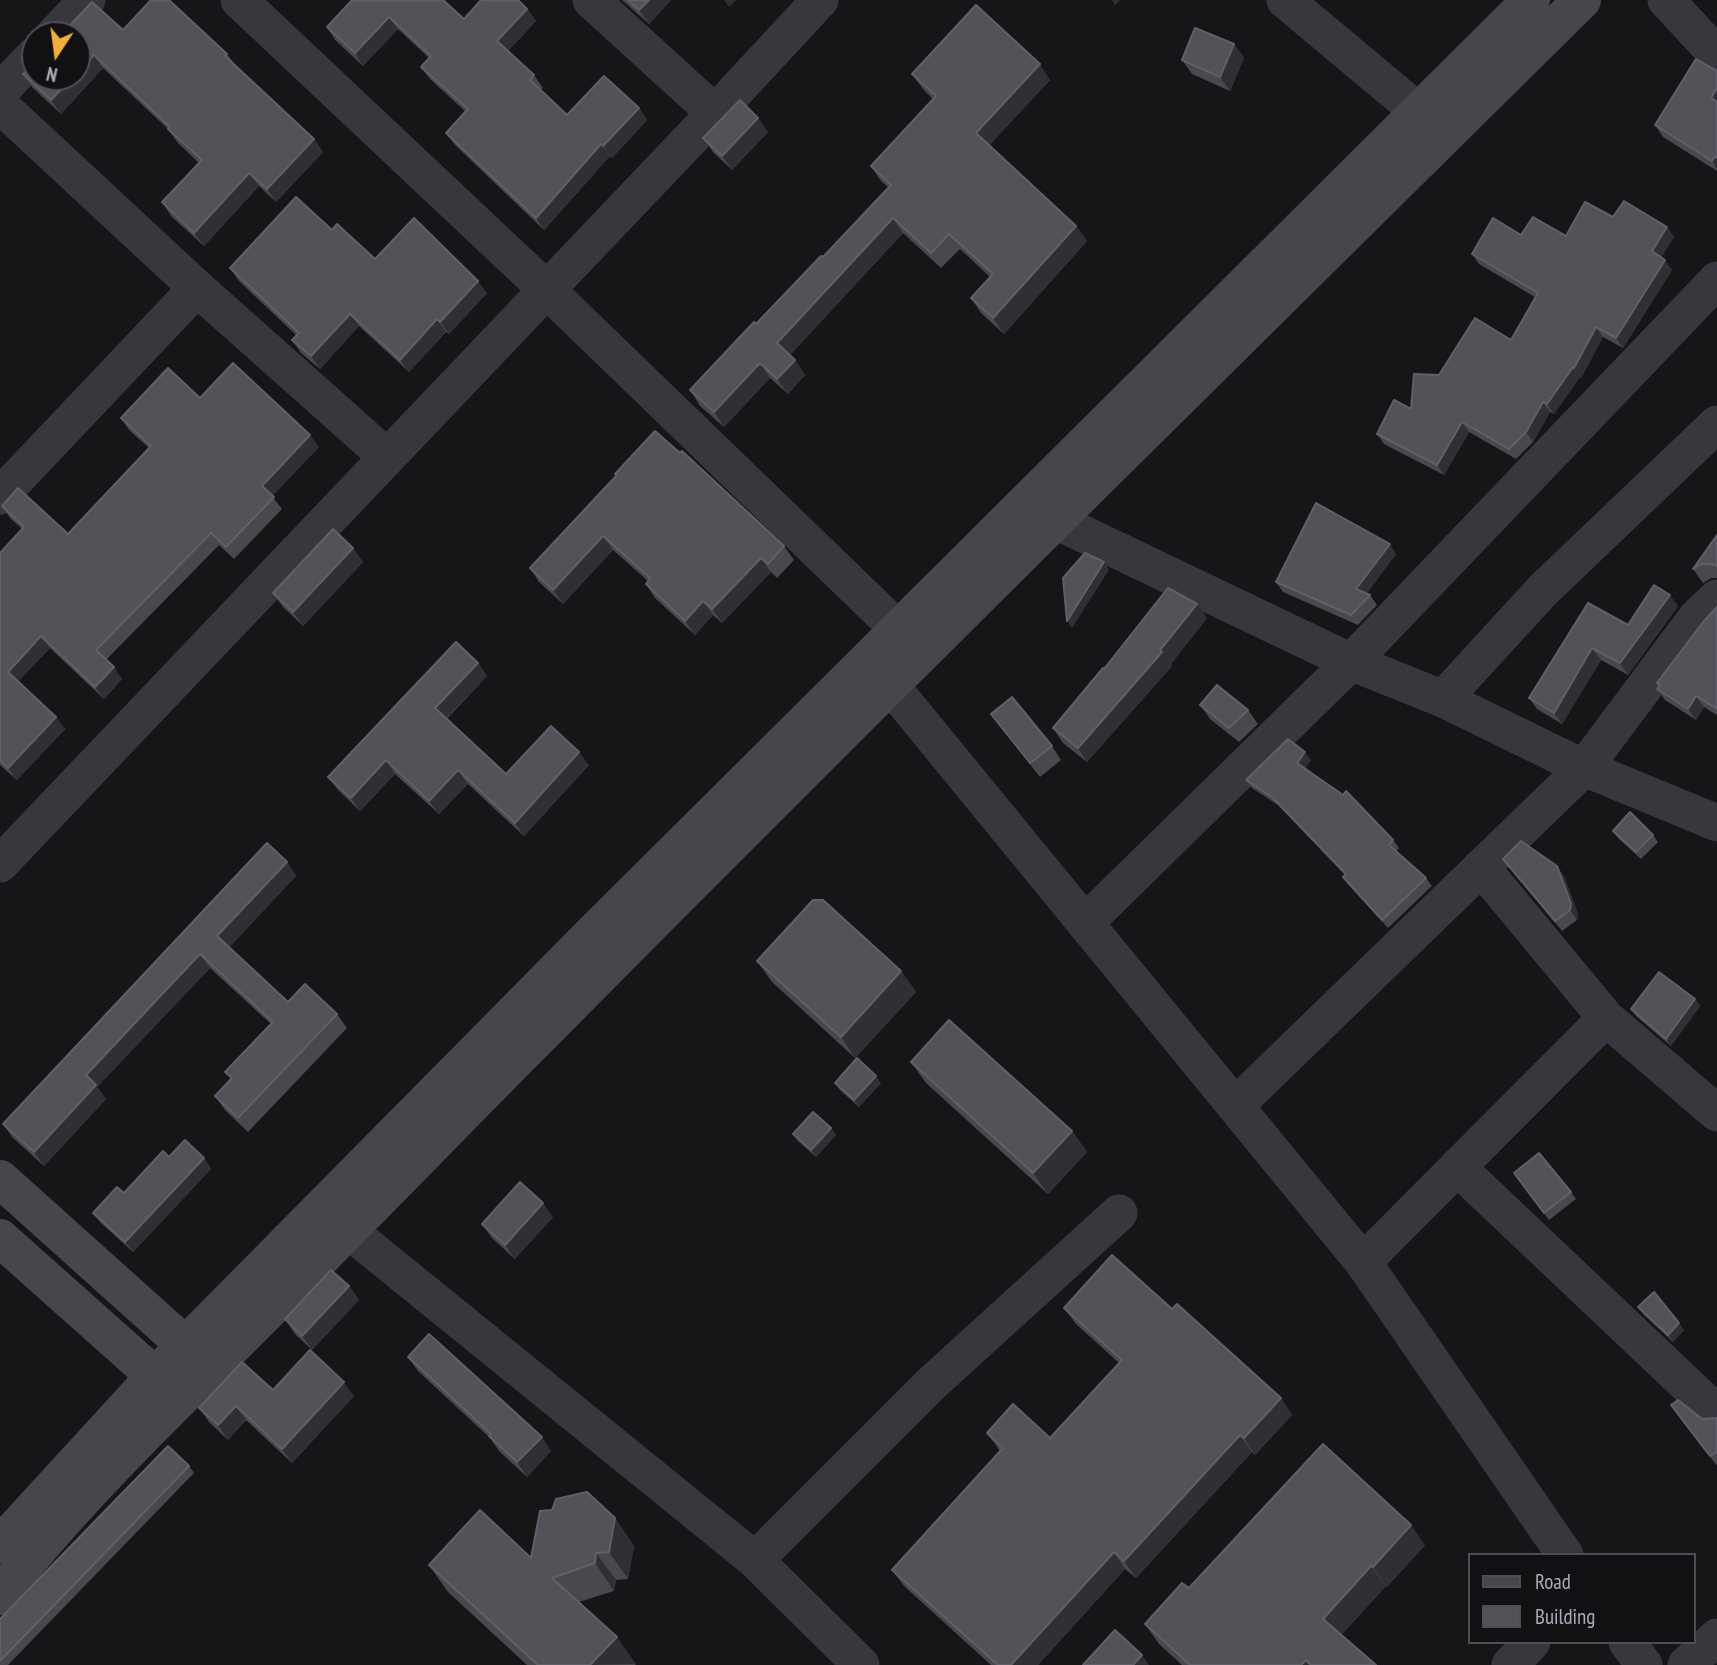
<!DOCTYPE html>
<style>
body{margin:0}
#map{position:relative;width:1717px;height:1665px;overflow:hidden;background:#161618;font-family:"PT Sans Narrow",sans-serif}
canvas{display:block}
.legend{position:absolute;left:1468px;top:1553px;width:228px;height:91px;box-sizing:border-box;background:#111113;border:2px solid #4d4f55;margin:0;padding:9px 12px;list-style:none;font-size:21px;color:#a8adb8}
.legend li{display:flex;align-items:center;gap:14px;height:35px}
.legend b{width:35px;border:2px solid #4d4f55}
.north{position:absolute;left:21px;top:21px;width:70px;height:70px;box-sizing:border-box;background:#111113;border:2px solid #4d4f55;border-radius:50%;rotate:193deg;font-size:19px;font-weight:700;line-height:28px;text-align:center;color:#a8adb8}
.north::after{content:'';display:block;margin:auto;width:24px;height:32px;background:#f2b134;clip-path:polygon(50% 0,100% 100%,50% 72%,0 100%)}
</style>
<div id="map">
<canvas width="1717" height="1665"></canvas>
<ul class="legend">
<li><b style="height:9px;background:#45474d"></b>Road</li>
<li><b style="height:19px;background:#525359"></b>Building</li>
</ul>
<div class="north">N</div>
</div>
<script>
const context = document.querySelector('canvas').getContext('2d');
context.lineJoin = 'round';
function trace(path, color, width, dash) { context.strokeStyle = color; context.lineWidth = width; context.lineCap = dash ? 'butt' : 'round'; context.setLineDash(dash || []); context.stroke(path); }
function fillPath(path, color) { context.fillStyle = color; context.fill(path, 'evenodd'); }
const street = new Path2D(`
 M239 0 547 290 898 629
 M591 0 715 113
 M1285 0 1419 112
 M1666 0 1717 55
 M54 35 87 0
 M0 91 35 55
 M0 105 197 288 387 457
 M0 496 197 288
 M1054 520 1351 662 1443 699 1584 768 1717 823
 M891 686 1363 1262 1565 1555
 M1443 699 1543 590 1717 424
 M0 864 715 113 820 0
 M1481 867 1606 1018 1717 1113
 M1085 923 1351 662 1717 280
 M1235 1106 1584 768 1696 618 1717 598
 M1457 1167 1717 1413
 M349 1231 755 1560 861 1665
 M1363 1262 1606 1018
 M755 1560 931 1384 1119 1213
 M1627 1642 1644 1665
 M1510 1665 1532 1642
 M1686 1665 1717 1637`);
const secondary = new Path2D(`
 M0 1179 185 1345 202 1364
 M0 1238 174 1393
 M0 1545 154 1377 590 936 1531 0
 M0 1596C74 1501 162 1417 247 1332 338 1242 427 1150 517 1059 869 703 1226 352 1582 0`);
const wall = new Path2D(`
 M352 0 464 19 527 9 536 21 508 51 534 75 543 88 540 90 567 115 639 108 647 120 612 158 610 156 544 230 455 145 446 133 466 112 430 79 421 67 429 58 398 29 363 66 335 40 327 27Z
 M622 0H671L649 24Z
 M123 30 227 54 236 66 314 139 323 152 276 202 259 186 204 246 171 216 162 202 199 163 177 142 168 129 103 68 61 114 33 88 23 74 77 35Z
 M1234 44 1244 58 1230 91 1192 74 1182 60Z
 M1717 71V171L1663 137 1655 125Z
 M912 74 1050 80 989 145 1076 226 1087 241 1004 334 981 313 971 298 990 277 960 249 941 268 903 233 790 355 795 360 805 375 788 394 770 378 724 427 700 406 690 390 823 257 889 188 881 181 871 166 933 99 923 89Z
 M768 132 732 170 713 152 703 138Z
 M1613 217 1667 227 1674 237 1661 257 1672 270 1623 348 1603 337 1581 378 1580 377 1554 414 1550 412 1533 442 1516 459 1469 432 1444 475 1384 444 1377 434 1411 409 1439 375 1511 340 1535 297 1479 264 1472 254 1521 235 1566 236Z
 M332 230 375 259 487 293 449 334 446 332 409 372 359 326 320 369 301 353 292 340 296 335 239 281 230 268Z
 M200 398 319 447 272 496 282 509 234 559 219 545 106 660 122 679 104 699 50 648 18 681 56 717 65 729 17 780 0 765V553L22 529 10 518 2 506 68 534 149 448 129 430 121 418Z
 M617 476 784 546 794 560 777 578 771 572 722 623 713 615 695 635 655 598 646 584 648 581 613 550 563 604 539 582 530 568Z
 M1717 535V578H1711L1703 583 1693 569Z
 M353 548 363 562 303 626 283 607 273 593Z
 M1396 554 1366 594 1370 595 1377 605 1358 625 1283 592 1276 582Z
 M1588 603 1628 625 1678 606 1628 675 1601 660 1562 724 1537 709 1529 698Z
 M1717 607V715L1704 707 1696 720 1665 700 1657 689 1659 686 1657 683Z
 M1207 618 1171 664 1172 666 1087 762 1063 743 1053 728 1104 669Z
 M478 663 487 676 447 719 506 774 589 765 524 836 468 784 439 814 395 774 360 811 338 790 328 777Z
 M1200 705 1248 710 1258 724 1239 742 1210 719Z
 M991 714 1052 746 1061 760 1040 777Z
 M1311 760 1305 768 1393 840 1399 848 1396 851 1426 878 1432 886 1388 928 1349 885 1343 877 1345 875 1278 805 1252 788 1246 780Z
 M1613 831 1653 835 1658 842 1641 859 1618 838Z
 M1503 859 1564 876 1578 914 1577 920 1562 931Z
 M287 862 296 876 229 947 288 1002 337 1014 347 1028 248 1132 225 1110 215 1096 231 1079 225 1072 271 1024 210 968 97 1087 106 1099 44 1166 12 1137 3 1124Z
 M757 961 901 971 916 992 855 1058 772 982Z
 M1695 999 1700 1006 1671 1046 1636 1016 1631 1009Z
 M911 1062 1072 1131 1087 1152 1048 1194 926 1083Z
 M835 1083H881L859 1107 840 1090Z
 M831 1128 836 1135 816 1157 798 1141 793 1134Z
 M169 1157 204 1158 211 1169 133 1252 101 1223 93 1213 124 1193Z
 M1514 1173 1571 1192 1576 1199 1549 1220Z
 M553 1217 515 1259 492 1238 482 1224Z
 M349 1286 359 1300 312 1350 295 1334 285 1319Z
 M1638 1307 1684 1330 1673 1342 1643 1314Z
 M1064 1308 1172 1309 1281 1398 1292 1415 1255 1455 1252 1452 1136 1578 1125 1569 1038 1665H991L904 1586 892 1570 1000 1451 987 1433 1050 1438 1119 1363 1076 1324Z
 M408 1357 551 1451 527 1477 499 1451 490 1438 418 1371Z
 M273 1390 354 1396 292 1463 246 1420 228 1440 209 1422 199 1408Z
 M1671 1405 1702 1419 1717 1418V1466Z
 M189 1466 194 1473 8 1665H0V1619Z
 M552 1510 615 1518 634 1546 628 1579 616 1580 614 1591 579 1602 636 1664 635 1665H527L448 1592 429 1565 531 1558Z
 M1425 1545 1387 1587 1386 1586 1341 1635 1376 1665H1182L1159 1644 1145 1624 1189 1588Z`);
const shadedWall = new Path2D(`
 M649 0H671L649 24 639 10Z
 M724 0H736L729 7Z
 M1112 0H1120L1115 5Z
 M527 9 536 21 506 53 497 41Z
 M389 17 398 29 363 66 355 53Z
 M1234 44 1244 58 1230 91 1220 77Z
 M94 55 103 68 61 114 51 100 73 77H77V73Z
 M1040 64 1050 80 987 148 976 133Z
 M1717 88V107L1711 98Z
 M639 108 647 120 612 158 603 146Z
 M758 118 768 132 732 170 722 156Z
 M314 139 323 152 276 202 267 189Z
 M601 144 610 156 544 230 536 218Z
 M1715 156 1717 159V169L1712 161Z
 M249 173 259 186 204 246 194 233Z
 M893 218 903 233 787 358 777 343Z
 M1076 226 1087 241 1004 334 993 318Z
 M1667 227 1674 237 1659 261 1652 251Z
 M1665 260 1672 270 1623 348 1616 338Z
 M478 281 487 293 449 334 440 322Z
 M350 314 359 326 320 369 311 356Z
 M437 319 446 332 409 372 400 360Z
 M1596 327 1603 337 1581 378 1574 368Z
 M795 360 805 375 788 394 777 379Z
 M760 363 770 378 724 427 714 412Z
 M1573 367 1580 377 1554 414 1547 404Z
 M1543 402 1550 412 1533 442 1526 432Z
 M1462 422 1469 432 1444 475 1437 465Z
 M310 435 319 447 270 498 262 486Z
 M603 536 613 550 563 604 553 590Z
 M1390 544 1396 554 1363 599 1356 589Z
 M353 548 363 562 303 626 293 612Z
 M761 558 771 572 722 623 712 609Z
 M1104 562 1109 570 1072 628 1067 621Z
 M1670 595 1678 606 1628 675 1620 663Z
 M703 601 713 615 695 635 685 621Z
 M1197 604 1207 618 1171 664 1172 666 1087 762 1078 748 1160 650Z
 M41 636 50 648 16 684 8 672Z
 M1592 648 1601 660 1562 724 1554 713Z
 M478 663 487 676 444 721 435 708Z
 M114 667 122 679 104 699 95 687Z
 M1696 696 1704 707 1696 720 1688 709Z
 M56 717 65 729 17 780 8 768Z
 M579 752 589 765 524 836 515 823Z
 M1305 752 1311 760 1303 771 1297 763Z
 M386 760 395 774 360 811 351 798Z
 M458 770 468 784 439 814 429 801Z
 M287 862 296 876 227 950 217 936Z
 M1557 866 1564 876 1578 914 1577 920 1570 910Z
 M200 954 210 968 97 1087 106 1099 44 1166 34 1152 86 1075Z
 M901 971 916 992 855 1058 841 1037Z
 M1695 999 1700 1006 1671 1046 1666 1039Z
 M876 1076 881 1083 859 1107 854 1100Z
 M831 1128 836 1135 816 1157 811 1150Z
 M1072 1131 1087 1152 1048 1194 1033 1173Z
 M204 1158 211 1169 133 1252 125 1242Z
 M543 1203 553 1217 515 1259 505 1245Z
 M349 1286 359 1300 312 1350 302 1336Z
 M1679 1323 1684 1330 1673 1342 1668 1335Z
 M344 1382 354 1396 292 1463 282 1449Z
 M1281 1398 1292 1415 1255 1455 1244 1438Z
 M236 1406 246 1420 228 1440 218 1425Z
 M1240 1435 1252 1452 1136 1578 1124 1561Z
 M542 1437 551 1451 527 1477 517 1462Z
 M615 1518 634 1546 628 1579 609 1552Z
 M1411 1525 1425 1545 1387 1587 1373 1567Z
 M1114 1552 1125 1569 1038 1665H1011Z
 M596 1553 616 1580 614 1591 595 1563Z
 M1371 1566 1386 1586 1338 1639 1323 1619Z
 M617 1637 636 1664 590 1665Z
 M1142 1655 1149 1665H1133Z
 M1306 1660 1309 1665H1301Z`);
const building = new Path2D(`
 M151 0H169L227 54 225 56 314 139 267 189 249 173 194 233 162 202 202 160 168 129 170 127 94 55 77 73V35H61L92 2 123 30Z
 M352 0H443L464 19 481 0H518L527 9 497 41 534 75 530 80 567 115 604 76 639 108 603 146 601 144 536 218 446 133 468 109 421 67 431 56 389 17 355 53 327 27Z
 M628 0H649L639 10Z
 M976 5 1040 64 976 133 1076 226 993 318 971 298 993 274 949 234 931 253 893 218 777 343 795 360 777 379 760 363 714 412 690 390 754 322 756 324 821 256 823 257 891 185 871 166 936 96 912 74Z
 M1195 28 1234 44 1220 77 1182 60Z
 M1696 59 1717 71V88L1711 98 1717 102V158L1715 156 1712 161 1655 125Z
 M35 62V77H73L51 100 23 74Z
 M740 100 758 118 722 156 703 138Z
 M296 197 332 230 337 224 375 259 414 218 478 281 440 322 437 319 400 360 350 314 311 356 292 340 299 333 230 268Z
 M1624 201 1667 227 1652 251 1665 260 1616 338 1596 327 1574 368 1573 367 1547 404 1543 402 1526 432 1509 449 1462 422 1437 465 1377 434 1394 400 1411 409 1414 374 1439 375 1475 318 1511 340 1538 293 1472 254 1493 218 1521 235 1533 217 1566 236 1585 202 1613 217Z
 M233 363 310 435 262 486 274 497 226 547 211 533 96 650 114 667 95 687 41 636 8 672 56 717 8 768 0 760V553L24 527 2 506 18 488 68 534 151 446 121 418 168 368 200 398Z
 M655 431 680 453 682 451 784 546 768 564 761 558 712 609 703 601 685 621 646 584 650 578 603 536 553 590 530 568 617 475 615 474Z
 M1316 503 1390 544 1356 589 1370 595 1351 615 1276 582Z
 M333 529 353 548 293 612 273 593Z
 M1717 535V566L1712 564H1701L1693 569Z
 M1085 553 1104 562 1067 621 1063 578Z
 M1654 585 1670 595 1620 663 1592 648 1554 713 1529 698 1588 603 1628 625Z
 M1168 588 1197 604 1160 650 1162 652 1078 748 1053 728 1103 668 1104 669Z
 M1717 607V709L1696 696 1688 709 1657 689 1660 685 1657 683 1704 621Z
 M456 642 478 663 435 708 506 774 551 726 579 752 515 823 458 770 429 801 386 760 351 798 328 777Z
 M1217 685 1248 710 1229 728 1200 705Z
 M1012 697 1052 746 1030 763 991 714Z
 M1288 739 1305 752 1297 763 1343 795 1346 791 1393 840 1389 845 1426 878 1382 920 1343 877 1346 874 1272 797 1246 780Z
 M1630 812 1653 835 1636 852 1613 831Z
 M1521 841 1557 866 1571 904 1570 910 1555 921 1503 859Z
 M267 843 287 862 217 936 288 1002 305 984 337 1014 238 1118 215 1096 232 1078 225 1072 273 1022 200 954 86 1075 96 1085 34 1152 3 1124Z
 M813 900H823L901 971 841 1037 757 961Z
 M1659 972 1695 999 1666 1039 1631 1009Z
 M949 1020 1072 1131 1033 1173 911 1062Z
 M857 1058 876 1076 854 1100 835 1083Z
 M813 1112 831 1128 811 1150 793 1134Z
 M185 1140 204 1158 125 1242 93 1213 117 1187 124 1193 163 1151 169 1157Z
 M1539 1153 1571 1192 1544 1213 1514 1173Z
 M520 1182 543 1203 505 1245 482 1224Z
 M1112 1255 1172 1309 1177 1304 1281 1398 1244 1438 1240 1435 1124 1561 1114 1552 1011 1665H998L892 1570 1003 1448 987 1433 1013 1404 1050 1438 1122 1360 1064 1308Z
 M331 1270 349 1286 302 1336 285 1319Z
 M1654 1292 1679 1323 1668 1335 1638 1307Z
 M429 1334 542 1437 517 1462 489 1436 491 1434 408 1357Z
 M310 1350 344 1382 282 1449 236 1406 218 1425 199 1408 242 1362 273 1390Z
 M1678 1400 1702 1419 1717 1418V1452L1710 1456 1671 1405Z
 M1323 1444 1411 1525 1373 1567 1371 1566 1323 1619 1376 1665H1311L1306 1660 1301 1665H1190L1145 1624 1182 1583 1189 1588Z
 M168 1446 189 1466 0 1661V1619Z
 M587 1492 615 1518 609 1552 596 1553 595 1563 552 1578 617 1637 590 1665H538L429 1565 480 1510 531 1558 540 1511 552 1510 556 1499Z
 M1115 1630 1142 1655 1133 1665H1083Z`);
trace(street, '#37383d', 37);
trace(secondary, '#45474d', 38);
fillPath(wall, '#47494d');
fillPath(shadedWall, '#2f3033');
fillPath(building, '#525359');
trace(building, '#5f6168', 2);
</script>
